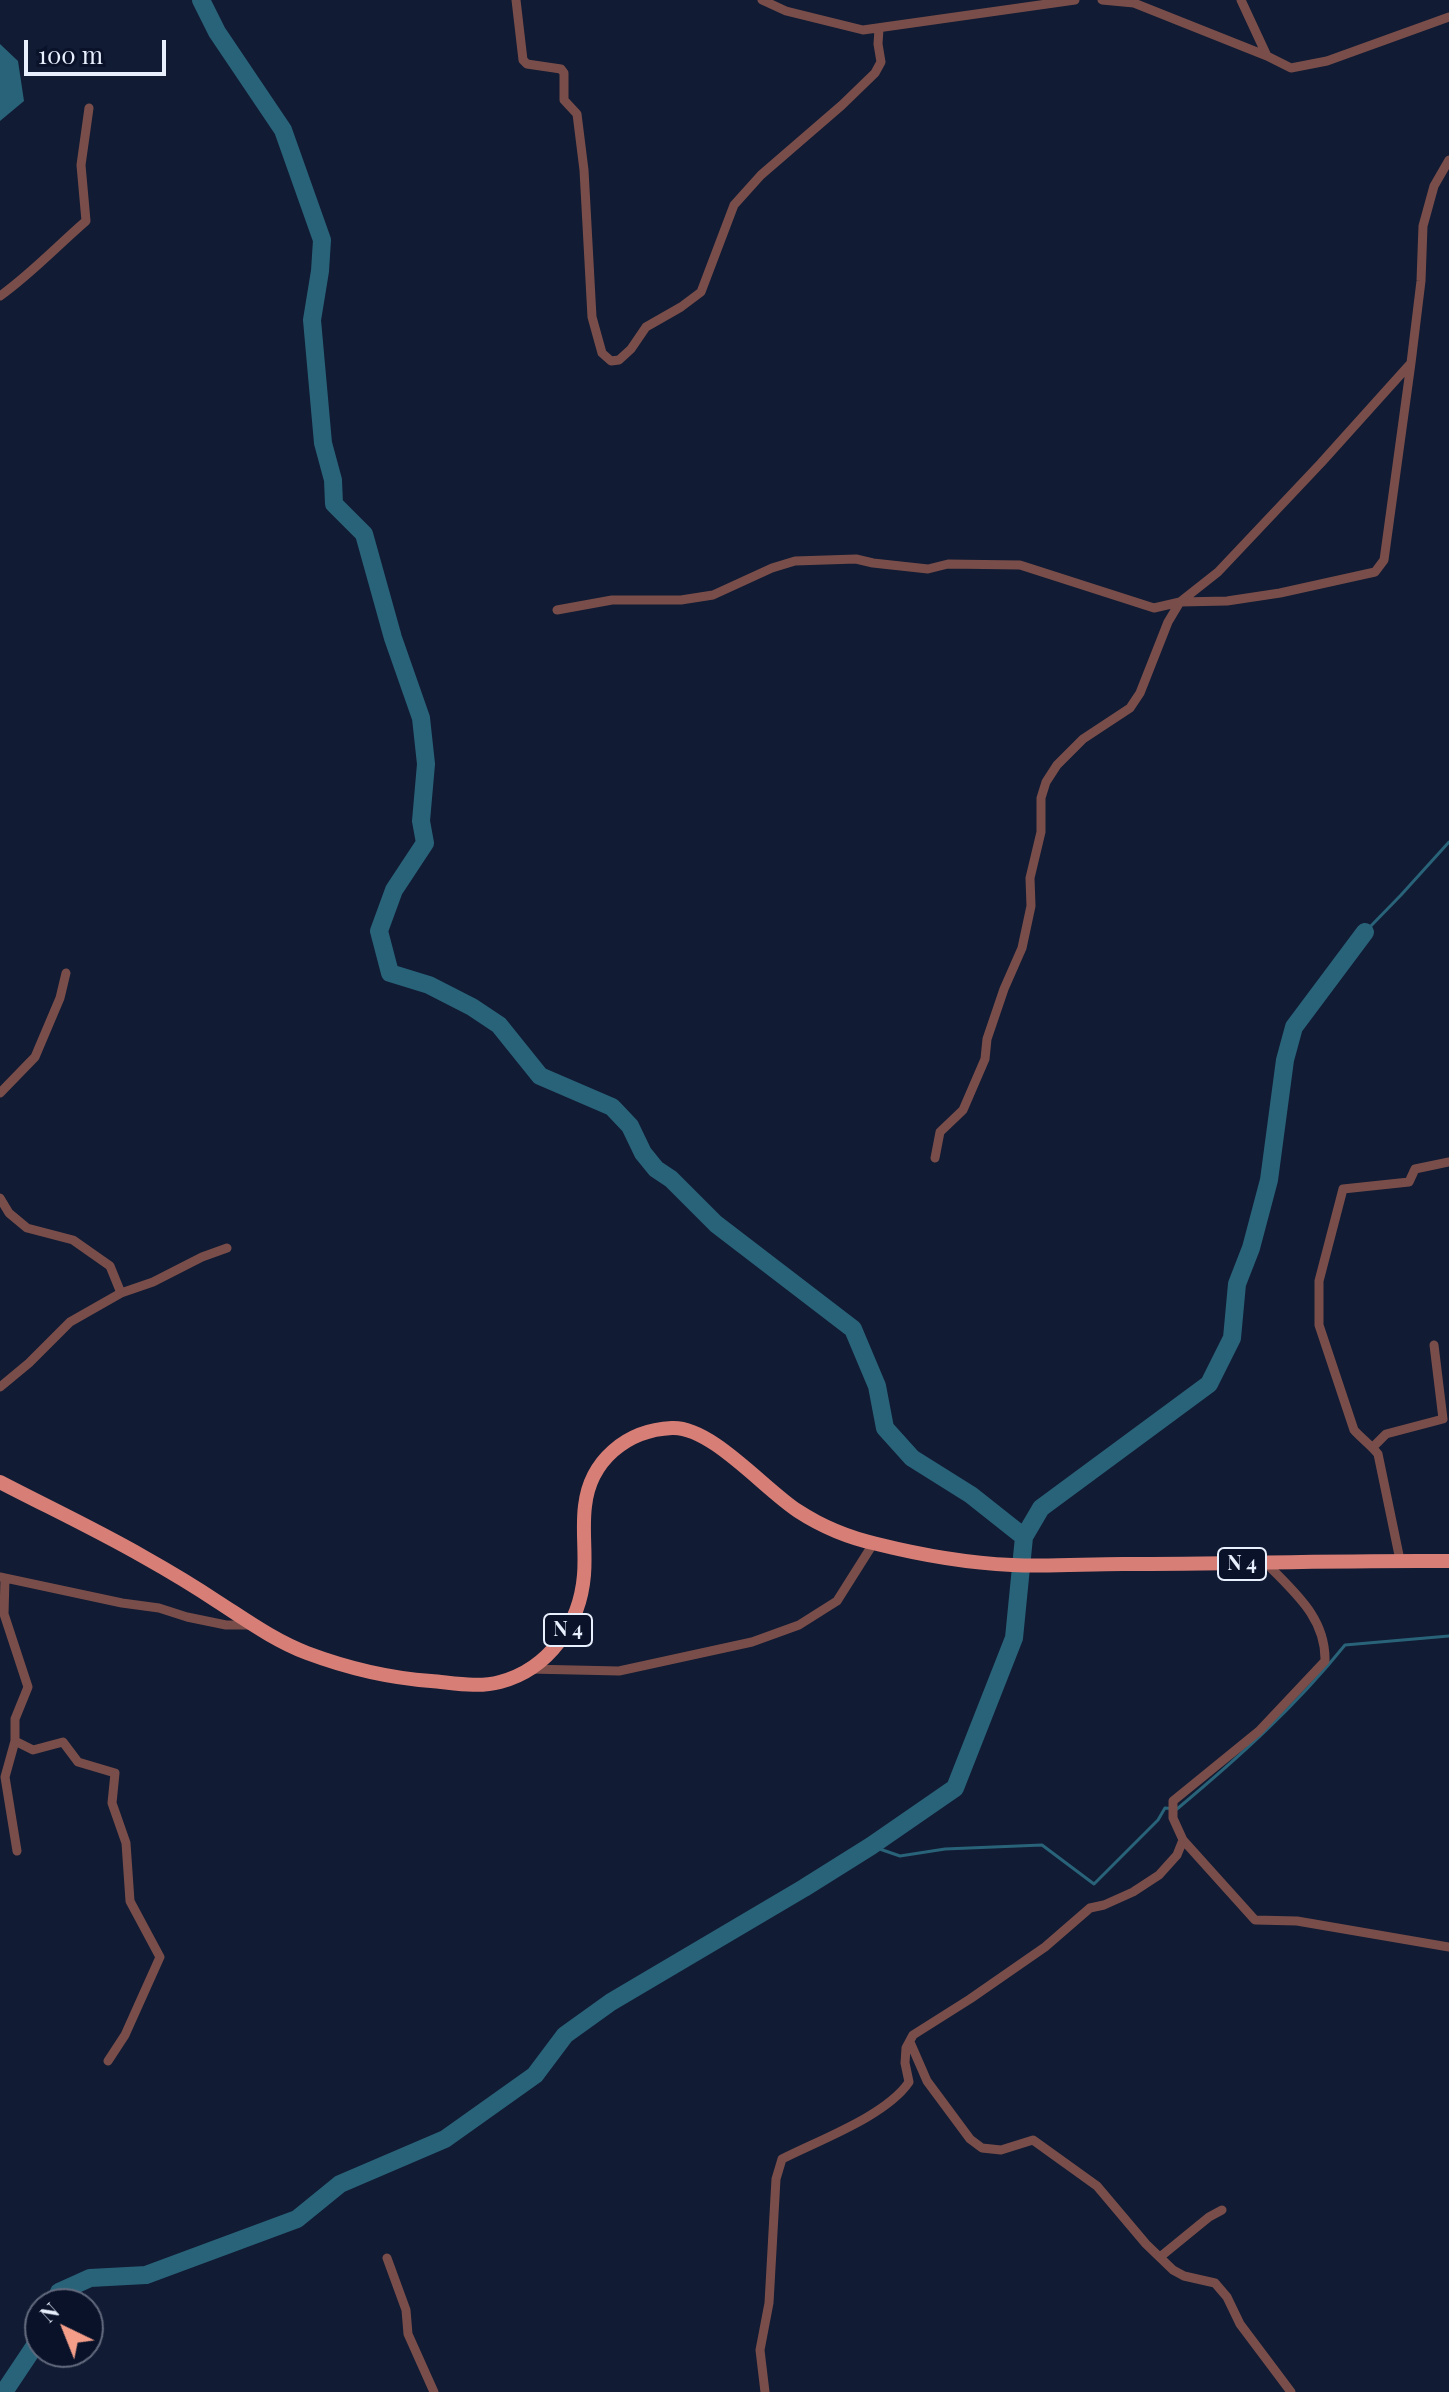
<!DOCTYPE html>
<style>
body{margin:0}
#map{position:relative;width:1449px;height:2392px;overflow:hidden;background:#111b33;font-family:"Playfair Display",serif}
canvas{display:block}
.north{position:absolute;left:24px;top:2288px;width:80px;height:80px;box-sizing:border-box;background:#091229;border:2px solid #626a7e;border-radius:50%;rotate:317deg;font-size:22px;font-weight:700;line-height:32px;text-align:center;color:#e8effd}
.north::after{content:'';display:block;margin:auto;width:28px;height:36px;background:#f49e89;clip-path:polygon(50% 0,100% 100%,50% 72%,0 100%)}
.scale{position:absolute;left:24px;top:40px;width:142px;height:36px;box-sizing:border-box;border:4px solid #e8effd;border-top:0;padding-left:10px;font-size:24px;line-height:28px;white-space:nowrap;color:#e8effd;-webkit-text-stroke:6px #091229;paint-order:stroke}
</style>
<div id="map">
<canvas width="1449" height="2392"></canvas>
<div class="north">N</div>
<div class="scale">100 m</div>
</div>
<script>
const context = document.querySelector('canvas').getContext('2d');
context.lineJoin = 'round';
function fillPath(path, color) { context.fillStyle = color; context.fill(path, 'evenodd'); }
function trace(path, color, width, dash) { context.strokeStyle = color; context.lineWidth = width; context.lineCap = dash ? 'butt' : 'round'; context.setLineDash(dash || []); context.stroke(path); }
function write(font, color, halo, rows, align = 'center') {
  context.font = font + ' "Playfair Display",serif'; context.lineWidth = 6; context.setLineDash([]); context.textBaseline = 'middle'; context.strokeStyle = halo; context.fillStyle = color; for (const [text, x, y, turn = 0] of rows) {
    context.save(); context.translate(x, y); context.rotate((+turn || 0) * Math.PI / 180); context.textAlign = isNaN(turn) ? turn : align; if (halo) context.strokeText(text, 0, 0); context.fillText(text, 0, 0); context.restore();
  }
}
const water = new Path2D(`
 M0 44 18 61 24 101 0 121Z`);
const stream = new Path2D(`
 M1365 932 1401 895 1449 842
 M871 1846 900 1856 945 1849 1042 1845 1094 1884 1158 1820 1165 1808 1177 1809C1238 1758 1295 1707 1345 1645L1449 1636`);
const river = new Path2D(`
 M201 0 217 32 283 130 322 240 320 271 312 320 323 443 333 480 334 504 364 534 393 638 421 718 426 764 421 821 425 843 394 890 379 931 390 973 429 985 472 1007 499 1025 540 1076 612 1107 630 1126 643 1153 656 1169 671 1179 716 1224 853 1329 877 1386 885 1428 912 1458 971 1495 1024 1537
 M55 2304 59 2292 90 2278 146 2275 297 2219 340 2184 445 2139 535 2075 565 2035 611 2002 804 1888 871 1846 955 1788 1014 1638 1024 1537 1041 1508 1209 1384 1232 1338 1237 1284 1251 1248 1269 1180 1285 1060 1294 1027 1365 932
 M4 2392 40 2338`);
const minor = new Path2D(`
 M516 0 523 60 527 64 561 69 564 73V100L577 114 584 170 592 317 602 353 611 361 619 360 631 349 646 327 681 307 701 292 734 205 761 175 842 105 875 73 881 62 878 44 879 29
 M762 0 786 11 863 30 1075 0
 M1102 0 1134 3 1267 56 1291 68 1327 61 1449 17
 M1241 0 1267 56
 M0 296C31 274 57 246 86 221L81 165 89 108
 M557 610 612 600H681L713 595 772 568 795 561 856 559 873 563 928 569 948 564 1020 565 1154 608 1180 602 1227 601 1280 593 1375 572 1384 560 1411 363
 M0 1093 35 1057 60 998 66 973
 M935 1158 940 1132 963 1110 985 1059 987 1039 1004 989 1022 948 1031 906 1030 878 1041 832V798L1046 782 1057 765 1083 739 1130 708 1140 693 1168 622 1180 602 1218 572 1321 463 1411 363 1421 281 1423 226 1434 186 1449 160
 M0 1198 9 1213 27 1228 73 1240 110 1266 121 1293
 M0 1387 29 1363 70 1322 121 1293 153 1282 202 1257 227 1248
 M1373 1447 1386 1434 1443 1419 1434 1345
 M1400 1560 1378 1454C1371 1445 1362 1439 1354 1430L1319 1325V1281L1343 1189 1409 1182 1415 1169 1449 1162
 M1267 1564C1295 1593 1326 1618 1325 1661L1259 1731 1173 1801V1818L1183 1840 1255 1920 1297 1921 1449 1947
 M0 1577 122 1603 159 1608 187 1617 226 1625H251
 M5 1578 4 1614 28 1687 15 1719V1741L5 1777 17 1851
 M529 1669 619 1671 752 1642 799 1625 837 1601 873 1544
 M15 1741 33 1750 63 1742 78 1762 115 1773 112 1803 126 1843 130 1901 160 1957 125 2035 108 2061
 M910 2042 927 2081 970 2139 982 2148 1001 2150 1033 2140 1097 2186 1146 2244 1173 2270 1184 2276 1215 2283 1227 2297 1240 2324 1291 2392
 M1160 2257 1209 2217 1222 2210
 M387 2258 406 2310 408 2334 434 2392
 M765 2392 760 2350 769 2303 776 2179 782 2159C819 2140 886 2116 909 2082L905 2063 906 2048 913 2035 970 1999 1045 1947 1090 1908 1104 1905 1133 1892 1159 1875 1177 1855 1183 1840`);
const primary = new Path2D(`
 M0 1482C48 1507 97 1530 144 1557 169 1571 194 1586 218 1602 246 1620 275 1641 307 1653 347 1668 389 1678 431 1681 454 1683 478 1688 500 1682 549 1669 580 1624 584 1575 586 1552 582 1529 585 1506 590 1461 626 1430 672 1428 711 1426 764 1489 798 1511 821 1526 850 1538 877 1544 921 1555 967 1563 1012 1565 1049 1567 1086 1564 1123 1564 1232 1564 1340 1560 1449 1561`);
const shields = [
 [1242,1564,48],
 [568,1630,48]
];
const shieldNames = [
 ["N 4",1242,1564],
 ["N 4",568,1630]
];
fillPath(water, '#296379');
trace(stream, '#296379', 3);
trace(river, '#296379', 18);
trace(minor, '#794e4a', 9);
trace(primary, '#d77f76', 14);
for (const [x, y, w] of shields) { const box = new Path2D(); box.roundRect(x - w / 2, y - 16, w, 32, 6); context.fillStyle = '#091229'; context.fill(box); trace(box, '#e8effd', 2); }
write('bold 20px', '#e8effd', null, shieldNames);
</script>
